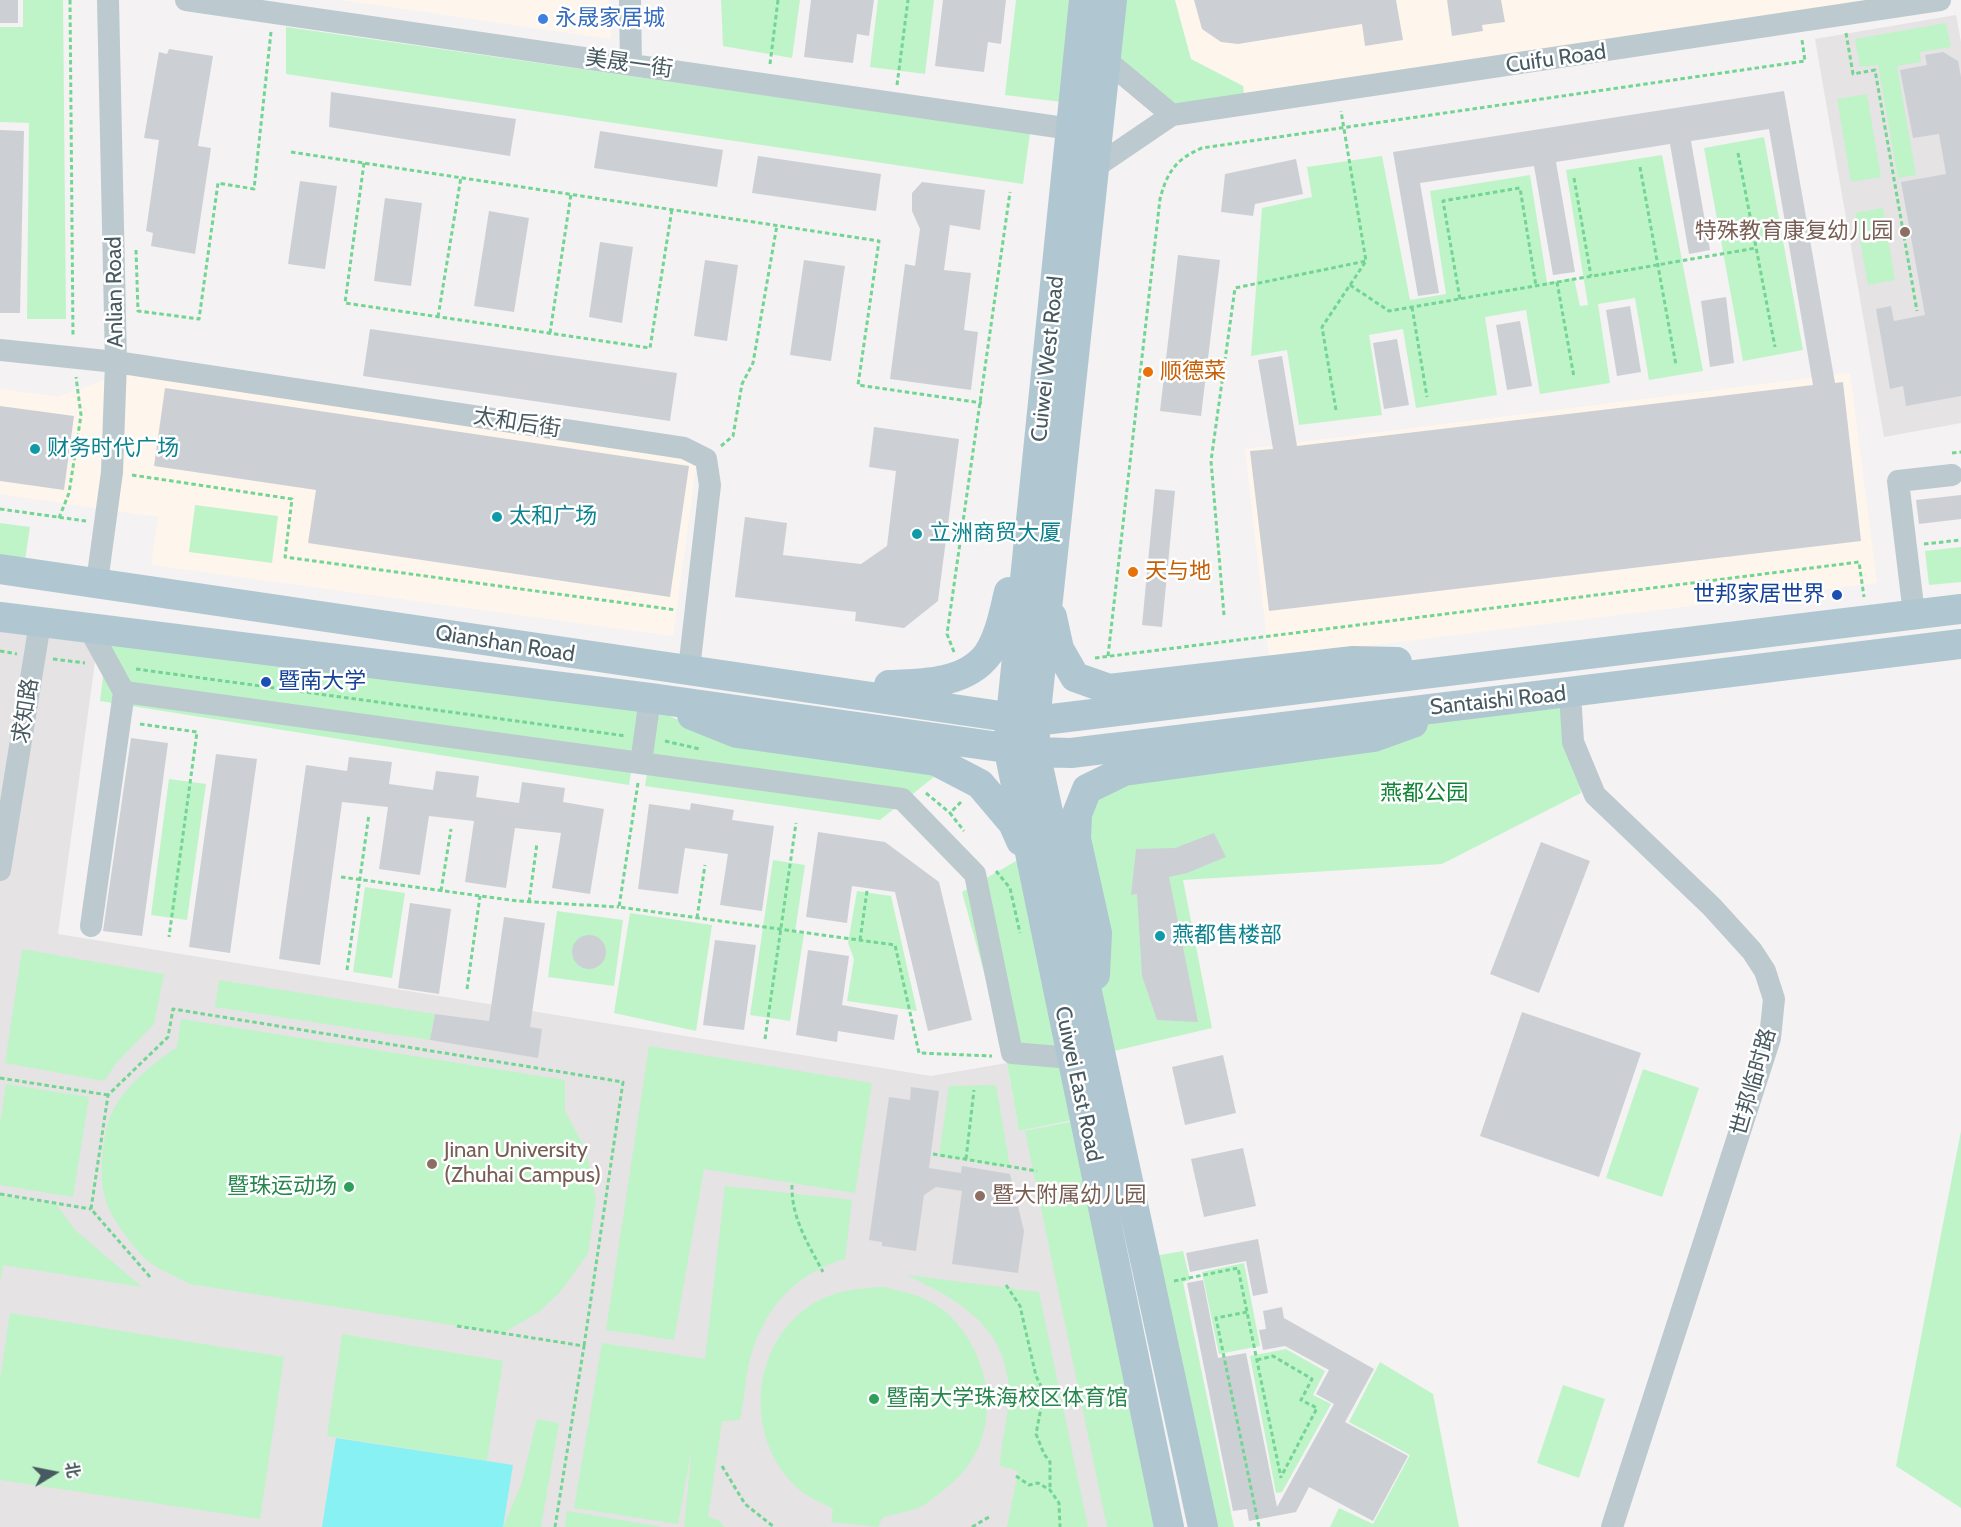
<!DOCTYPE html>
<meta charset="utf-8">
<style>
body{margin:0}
#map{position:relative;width:1961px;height:1527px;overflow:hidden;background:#f4f2f2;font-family:Cabin,"Noto Sans SC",sans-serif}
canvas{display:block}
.north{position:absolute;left:24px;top:1443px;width:60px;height:60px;-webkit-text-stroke:4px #fff;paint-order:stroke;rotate:80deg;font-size:16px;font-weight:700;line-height:24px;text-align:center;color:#485a61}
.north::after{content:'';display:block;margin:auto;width:21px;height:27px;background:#485a61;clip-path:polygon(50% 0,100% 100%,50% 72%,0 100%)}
</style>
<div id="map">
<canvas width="1961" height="1527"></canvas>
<div class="north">北</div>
</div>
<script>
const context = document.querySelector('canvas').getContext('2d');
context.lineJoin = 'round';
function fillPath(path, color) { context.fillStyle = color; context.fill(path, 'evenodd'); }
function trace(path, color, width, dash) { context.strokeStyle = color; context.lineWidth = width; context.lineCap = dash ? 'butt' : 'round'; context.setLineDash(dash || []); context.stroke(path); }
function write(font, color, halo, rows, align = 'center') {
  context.font = font + ' Cabin,"Noto Sans SC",sans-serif'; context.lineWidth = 5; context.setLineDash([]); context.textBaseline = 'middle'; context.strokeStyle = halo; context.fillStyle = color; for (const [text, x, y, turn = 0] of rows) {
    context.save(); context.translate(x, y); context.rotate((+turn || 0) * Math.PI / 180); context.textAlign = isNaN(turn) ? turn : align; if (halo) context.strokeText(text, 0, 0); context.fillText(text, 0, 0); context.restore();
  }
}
const commercial = new Path2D(`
 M341 0H609L611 39Z
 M1175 0H1939L1245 105 1244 86 1191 59Z
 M129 371 697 460 673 636 151 565 158 517 0 494V389L58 397Z
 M1850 373 1877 583 1269 658 1245 449Z`);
const education = new Path2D(`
 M1956 15 1961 42V423L1884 437 1815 39Z
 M0 617 99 632 58 934 931 1076 1007 1063 1019 1131 1084 1119 1169 1527H0Z`);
const green = new Path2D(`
 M23 0H63L66 319H27L29 123 0 122V27H23Z
 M721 0H800L792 58 723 46Z
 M878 0H934L925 74 870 67Z
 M1016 0H1073L1062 102 1005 95Z
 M1122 0H1175L1191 59 1243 86 1244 96 1173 104 1117 58Z
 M1946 23 1951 47 1920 52 1921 62 1897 66 1916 175 1898 178 1878 65 1860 67 1855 39Z
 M286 27 1030 133 1023 184 286 74Z
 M1867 94 1881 177 1851 182 1837 99Z
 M1764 137 1803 350 1743 361 1704 148Z
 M1662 155 1703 371 1649 380 1635 298 1598 304 1610 383 1540 394 1526 310 1485 317 1497 395 1416 408 1403 329 1369 335 1382 415 1299 425 1287 350 1251 356 1262 208 1312 197 1307 167 1382 156 1410 300 1446 294 1430 191 1530 175 1547 282 1574 278 1580 306 1588 305 1566 170Z
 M1883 208 1895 280 1868 285 1855 213Z
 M195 505 278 516 272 563 189 552Z
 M0 523 30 527 25 560 0 556Z
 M1961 547V582L1929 585 1925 551Z
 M108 637 642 703 629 785 100 701Z
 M1570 693 1572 742 1581 793 1442 864 1183 880 1212 1028 1101 1054 1087 790 1462 705Z
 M657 710 728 743 939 773 880 820 645 786Z
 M169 779 206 784 187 920 151 915Z
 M1023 857 1084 1118 1019 1131 1007 1063 1063 1053H1006L962 892Z
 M773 860 805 865 795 932 804 934 790 1021 750 1015Z
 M365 887 405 893 392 978 353 972Z
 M857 891 891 896 917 1011 847 1001 854 959 848 943Z
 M557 911 623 920 614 986 548 977Z
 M630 913 712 925 696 1031 614 1013Z
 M22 949 164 974 154 1024 117 1062 104 1081 5 1063Z
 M219 980 435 1014 430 1040 215 1007Z
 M181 1019 565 1080V1111L586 1150 596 1199 588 1253 561 1291 539 1312 503 1333 190 1284C177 1277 161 1271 149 1262 135 1250 109 1216 105 1198 99 1176 102 1142 109 1120 120 1089 151 1065 177 1047Z
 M649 1046 872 1083 855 1193 704 1169 674 1340 606 1330Z
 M1643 1069 1699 1088 1662 1197 1606 1178Z
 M6 1084 89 1097 73 1197 0 1185V1123Z
 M996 1085 1010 1167 939 1156 949 1086Z
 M1076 1121 1158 1527H1107L1025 1131Z
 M1961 1131V1508L1896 1466Z
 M725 1186 852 1200 845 1259C797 1273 767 1305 752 1352 745 1373 745 1398 740 1420L722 1421 708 1517 718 1520 725 1527H684L692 1447 678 1524 574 1508 602 1343 705 1359Z
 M0 1196 57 1205 75 1230 142 1287 3 1265 0 1283Z
 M1183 1251 1190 1280 1183 1282 1234 1527H1206L1149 1257Z
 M1244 1263 1260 1346 1219 1354 1202 1272Z
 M907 1275 1039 1292 1088 1527H1007L1018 1471 1000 1466C1001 1437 1013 1404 1007 1374 998 1321 952 1297 907 1275Z
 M884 1287C906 1292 929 1297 947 1313 999 1362 1004 1449 941 1492 934 1497 926 1505 918 1508 907 1512 894 1514 883 1517L878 1527 831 1522 833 1509C823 1503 810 1498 801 1491 744 1443 748 1349 809 1306 831 1291 858 1288 884 1287Z
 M10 1313 284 1357 260 1519 0 1480V1379Z
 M342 1334 503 1361 487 1461 327 1436Z
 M1286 1349 1325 1371 1313 1395 1331 1404 1282 1492 1276 1493 1250 1356Z
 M1380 1362 1433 1394 1459 1527H1330L1339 1508 1373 1524 1410 1455 1349 1422Z
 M1563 1385 1605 1399 1579 1478 1537 1463Z
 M537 1419 559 1423 541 1527H503L521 1485Z
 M567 1511 663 1527H565Z`);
const water = new Path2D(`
 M336 1438 513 1465 503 1527H322Z`);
const building = new Path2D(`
 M0 0H18V23H0Z
 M811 0H874L869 36 857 34 853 63 804 57Z
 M943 0H1006L1001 44 988 42 984 72 935 66Z
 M1194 0H1396L1403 40 1365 46 1362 24 1238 44 1221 42 1202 29Z
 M1447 0H1501L1505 22 1482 25 1483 31 1452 36Z
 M169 49 213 56 198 146 211 148 195 254 151 246 153 233 146 231 159 140 144 138 159 52 167 54Z
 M1943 52 1958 61 1961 77V396L1906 406 1903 386 1890 389 1876 309 1891 306 1894 321 1925 315 1901 182 1946 174 1939 134 1913 138 1900 70 1927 65 1925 55Z
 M1784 91 1835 383 1843 382 1861 541 1269 611 1250 451 1273 449 1258 360 1282 356 1297 446 1813 385 1769 129 1691 141 1710 250 1689 254 1670 144 1556 162 1575 272 1553 275 1534 166 1420 183 1439 293 1418 296 1393 152Z
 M331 92 516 119 510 156 329 127Z
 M0 130 24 131 20 313H0Z
 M600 131 723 150 717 187 594 168Z
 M758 156 881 174 876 211 752 193Z
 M1296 159 1303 194 1255 204 1253 216 1221 212 1225 174Z
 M300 181 337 186 325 269 288 264Z
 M922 182 985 190 980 230 950 225 944 270 971 273 964 330 978 332 971 390 890 379 905 264 915 266 920 229 912 211V193Z
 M385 198 422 203 411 286 374 281Z
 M489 211 529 218 514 312 474 306Z
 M600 242 633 247 622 323 589 317Z
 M1178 255 1220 260 1201 416 1160 411Z
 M705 260 738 265 727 341 694 336Z
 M804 260 845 266 831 361 790 355Z
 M1726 297 1734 363 1710 367 1701 301Z
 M1630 306 1641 372 1617 376 1606 310Z
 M1520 321 1532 386 1507 390 1496 325Z
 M370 329 677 373 670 421 363 376Z
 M1397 339 1409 405 1384 409 1373 343Z
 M165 388 689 466 670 597 308 543 316 490 154 466Z
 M0 406 74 416 64 490 0 481Z
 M874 427 959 439 938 601 904 628 855 621 856 612 735 597 745 517 787 523 783 555 861 564 887 546 896 471 869 467Z
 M1155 489 1175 491 1162 627 1142 625Z
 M1961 495V519L1919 524 1916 500Z
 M131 738 168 743 142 936 103 931Z
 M216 754 257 759 230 953 189 947Z
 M349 757 392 762 389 784 433 790 436 771 479 776 476 797 519 803 522 782 565 788 563 802 604 809 590 894 552 888 561 833 515 828 506 888 465 882 474 821 429 816 420 875 379 869 388 807 342 802 320 965 279 959 306 765 347 771Z
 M691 803 734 810 732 820 774 826 762 911 720 905 728 854 685 848 678 894 638 889 649 804 690 810Z
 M818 832 885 842 939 882 972 1020 928 1031 895 892 852 886 847 923 806 917Z
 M1214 833 1226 857 1187 873 1169 877 1198 1022 1157 1020 1142 976 1137 894 1131 895 1136 849 1175 848Z
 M1541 842 1590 861 1539 993 1490 974Z
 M410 903 451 909 439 994 398 988Z
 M504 917 545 923 530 1027 542 1029 538 1058 430 1040 435 1014 489 1021Z
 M572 952a17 17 0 1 1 34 0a17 17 0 1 1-34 0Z
 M715 940 756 945 744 1030 703 1025Z
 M808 950 849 956 842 1005 898 1015 894 1040 838 1031 837 1042 796 1035Z
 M1522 1012 1641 1053 1599 1177 1480 1136Z
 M1223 1055 1236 1113 1185 1125 1172 1067Z
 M911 1087 939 1091 929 1168 961 1173 962 1166 1010 1174 1024 1231 1018 1273 952 1264 962 1191 936 1187 924 1195 916 1251 882 1246V1242L869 1240 889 1097 910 1100Z
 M1243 1148 1256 1206 1204 1217 1191 1159Z
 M1258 1239 1268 1293 1253 1296 1246 1261 1190 1272 1186 1253Z
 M1203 1280 1218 1358 1246 1353 1277 1507 1334 1404 1316 1394 1329 1370 1285 1346 1263 1350 1259 1330 1266 1329 1263 1311 1282 1307 1284 1318 1374 1369 1345 1422 1408 1456 1373 1521 1309 1487 1296 1512 1249 1521 1247 1509 1233 1511 1187 1283Z`);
const path = new Path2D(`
 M70 0 73 337
 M1846 33 1853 74 1875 70 1917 311
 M770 64 778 0
 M897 85 908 0
 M291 152 879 241 858 385 982 403
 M1738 153 1775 347
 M364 163 345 303 650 348 672 209
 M1640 167 1676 365
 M1574 178 1591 276
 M136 250 138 311 199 319 218 183 254 189 271 32
 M1557 282 1574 377
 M1350 285 1389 311 1756 248
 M1460 299 1443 201 1520 188 1536 286
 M1412 307 1427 397
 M438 317 461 177
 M550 333 571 194
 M1336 410 1322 327 1366 261 1341 111
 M721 446 733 436 742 384 753 363 777 225
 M1952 453 1961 452
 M132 475 292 499 285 557 676 610
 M0 509 86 521
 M59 518 69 493 81 415 76 377
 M1924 544 1961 540
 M1224 615 1211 461 1235 288 1366 261
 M0 651 17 654
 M954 652 947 634 1010 192
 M1108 656 1160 199C1167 172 1176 159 1202 148L1805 61 1802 40
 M1095 658 1859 562 1864 597
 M53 659 85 663
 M136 669 626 736
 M140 724 197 732 169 937
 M665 741 700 749
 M638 783 619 907 895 945 919 1053 992 1056
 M926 793 950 813
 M961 802 950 813 964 831
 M996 871 1010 888 1020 933
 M341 877 518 901 619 907
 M441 891 451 829
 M529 902 537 843
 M697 918 705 865
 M860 940 867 891
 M347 970 369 814
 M467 989 480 896
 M765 1039 796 823
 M0 1078 108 1095
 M933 1154 1037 1171
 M966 1159 974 1090
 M792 1185C791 1217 808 1244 823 1272
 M0 1194 91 1209
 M150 1277 91 1209 108 1095 168 1037 173 1009 623 1082 584 1346
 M1174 1281 1238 1268 1281 1478
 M1006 1285 1020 1306 1036 1376 1044 1392 1036 1434 1044 1454 1050 1462V1490
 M1247 1312 1216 1318 1259 1527
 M457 1326 584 1346 555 1527
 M1257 1360 1273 1356 1312 1379 1301 1400 1317 1408 1281 1477
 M722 1466 745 1504 774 1527
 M1016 1476 1029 1485 1038 1483 1050 1490 1059 1503 1060 1527
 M972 1527 989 1517`);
const minor = new Path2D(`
 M186 0 1071 129
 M630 0 631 65
 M1106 60 1172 115
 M1094 168 1172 115 1940 0
 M0 350 116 362 684 448 706 459 710 485 689 669
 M97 582 112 472 116 362 108 0
 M1914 614 1898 481 1952 475
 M90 630 124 692 902 799 975 874 1012 1053 1072 1058
 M1570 693 1573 742 1595 795 1712 907 1752 951 1765 971 1774 999 1770 1038 1612 1527
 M641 763 650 698
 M0 870 40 623
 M91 926 124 692`);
const major = new Path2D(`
 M1084 0 1008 746 1169 1527
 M1112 0 1035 721V752L1203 1527
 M0 569 1035 721 1961 609
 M0 617 650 698 1035 752 1071 753 1961 644
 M1052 617 1059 649 1075 677 1109 689 1353 661 1397 662
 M889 685C922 684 966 684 988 654 1000 636 1004 612 1009 592
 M692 715 737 733 936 761 980 784 1013 823 1021 841
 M1095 975 1097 933 1076 839 1077 814 1087 789 1124 771 1374 737 1413 723`);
const markers = [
 [543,19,6,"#3f7fe0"],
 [1905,232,6,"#8d6e63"],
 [1148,372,6,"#e8710a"],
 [35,449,6,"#0f9aa8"],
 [497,517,6,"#0f9aa8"],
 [917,534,6,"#0f9aa8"],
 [1133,572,6,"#e8710a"],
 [1837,595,6,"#1a4fb4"],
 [266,682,6,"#1a4fb4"],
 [1160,936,6,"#0f9aa8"],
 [432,1164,6,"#8d6e63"],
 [349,1187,6,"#2e9e5b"],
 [980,1196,6,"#8d6e63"],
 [874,1399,6,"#2e9e5b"]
];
const shopNames = [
 ["永晟家居城",555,19]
];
const streetNames = [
 ["Cuifu Road",1556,59,-8],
 ["美晟一街",629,64,8],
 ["Anlian Road",115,292,-91],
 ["Cuiwei West Road",1048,359,-84],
 ["太和后街",517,423,9],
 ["Qianshan Road",505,644,9],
 ["Santaishi Road",1498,701,-6],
 ["求知路",26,711,-81],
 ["世邦临时路",1754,1082,-74],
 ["Cuiwei East Road",1078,1084,78]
];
const educationNames = [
 ["特殊教育康复幼儿园",1893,232,"right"],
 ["Jinan University",444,1151],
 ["(Zhuhai Campus)",444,1176],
 ["暨大附属幼儿园",992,1196]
];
const foodNames = [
 ["顺德菜",1160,372],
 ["天与地",1145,572]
];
const cultureNames = [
 ["财务时代广场",47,449],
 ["太和广场",509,517],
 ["立洲商贸大厦",929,534],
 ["燕都售楼部",1172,936]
];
const transitNames = [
 ["世邦家居世界",1825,595],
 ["暨南大学",278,682,"left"]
];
const parkNames = [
 ["燕都公园",1424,794]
];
const leisureNames = [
 ["暨珠运动场",337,1187],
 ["暨南大学珠海校区体育馆",886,1399,"left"]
];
fillPath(commercial, '#fef6ec');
fillPath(education, '#e5e3e4');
fillPath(green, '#bff4c9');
fillPath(water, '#88f1f4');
fillPath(building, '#ccd0d5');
trace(path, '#73d593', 3, [4.5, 3]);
trace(minor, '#bccacf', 22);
trace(major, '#b0c7d2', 30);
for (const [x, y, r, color] of markers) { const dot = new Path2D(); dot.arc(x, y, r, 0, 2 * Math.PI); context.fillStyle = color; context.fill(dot); trace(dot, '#fff', 2); }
write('22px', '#366cbe', '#fff', shopNames, 'left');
write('22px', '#485a61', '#fff', streetNames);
write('22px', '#785e54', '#fff', educationNames, 'left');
write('22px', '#c56008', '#fff', foodNames, 'left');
write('22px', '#0d838f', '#fff', cultureNames, 'left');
write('22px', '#164399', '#fff', transitNames, 'right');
write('22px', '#108535', '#fff', parkNames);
write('22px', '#27864d', '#fff', leisureNames, 'right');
</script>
